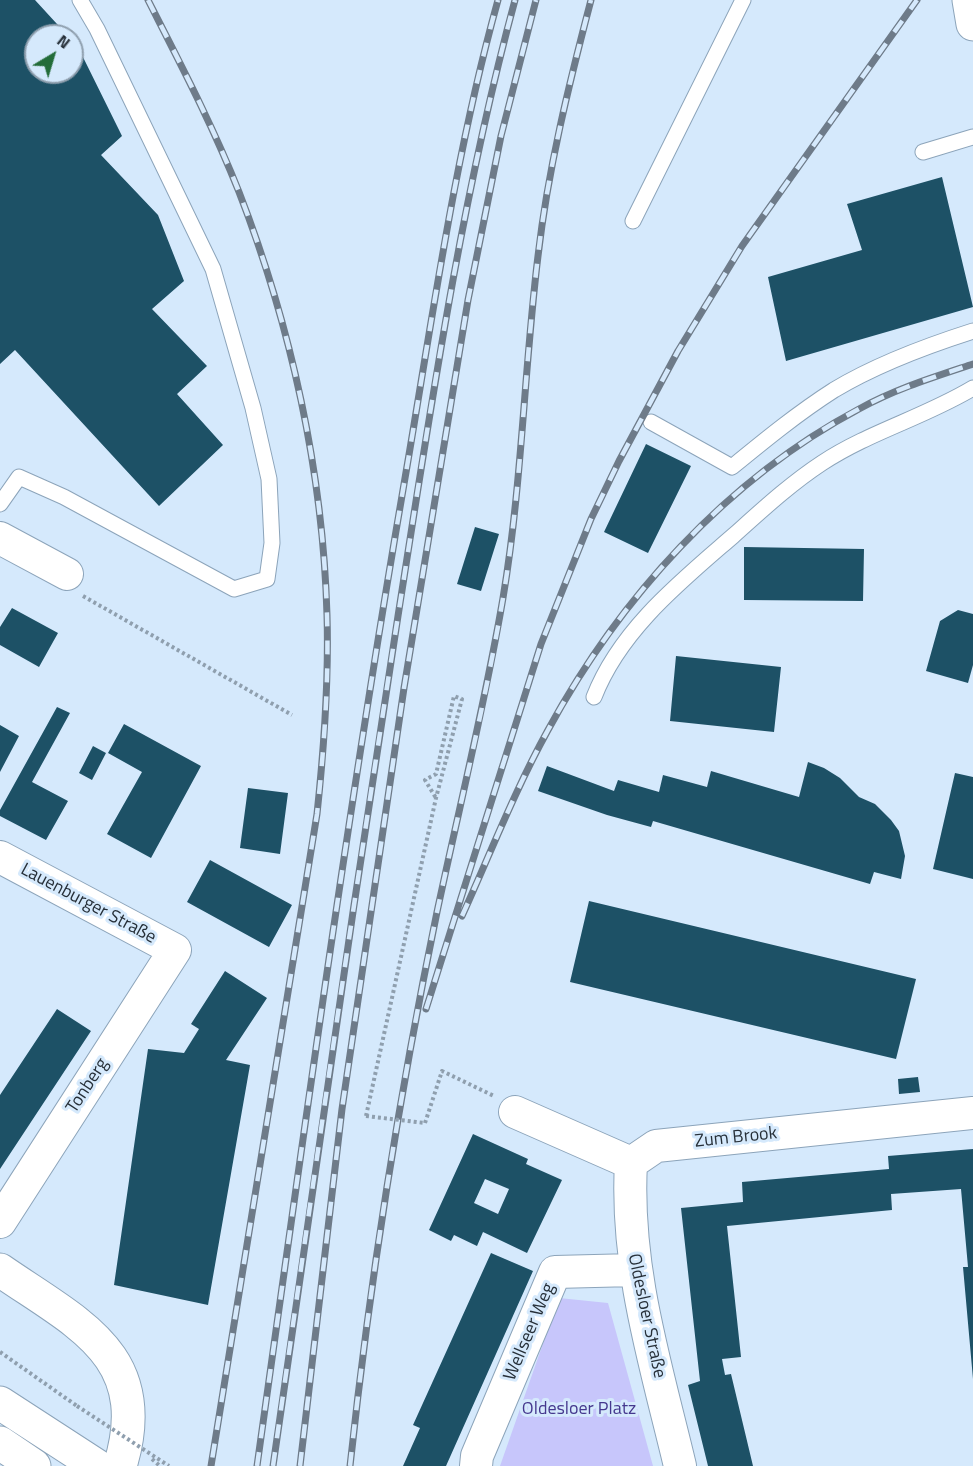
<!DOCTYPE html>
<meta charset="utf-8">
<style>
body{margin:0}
#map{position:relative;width:973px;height:1466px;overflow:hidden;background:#d5e9fc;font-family:"Titillium Web",sans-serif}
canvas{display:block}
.north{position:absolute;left:24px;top:24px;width:60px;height:60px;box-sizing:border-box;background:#d5e9fc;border:2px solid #8f9fae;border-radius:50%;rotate:38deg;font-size:16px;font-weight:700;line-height:24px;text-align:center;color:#262f38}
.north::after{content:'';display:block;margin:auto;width:21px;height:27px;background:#236c39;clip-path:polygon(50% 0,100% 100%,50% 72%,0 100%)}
</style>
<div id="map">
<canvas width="973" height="1466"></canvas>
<div class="north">N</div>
</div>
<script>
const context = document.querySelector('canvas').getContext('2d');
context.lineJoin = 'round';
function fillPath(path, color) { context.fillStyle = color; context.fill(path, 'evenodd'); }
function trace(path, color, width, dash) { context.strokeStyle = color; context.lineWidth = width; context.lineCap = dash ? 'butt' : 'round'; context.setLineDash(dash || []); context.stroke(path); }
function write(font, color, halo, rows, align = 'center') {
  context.font = font + ' "Titillium Web",sans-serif'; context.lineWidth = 6; context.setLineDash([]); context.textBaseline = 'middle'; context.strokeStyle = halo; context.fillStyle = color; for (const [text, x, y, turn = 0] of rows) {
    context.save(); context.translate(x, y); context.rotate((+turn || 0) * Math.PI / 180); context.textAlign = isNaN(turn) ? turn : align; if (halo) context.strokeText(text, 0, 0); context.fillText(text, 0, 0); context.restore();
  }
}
const green = new Path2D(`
 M559 1298 608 1303 653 1466H500Z`);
const building = new Path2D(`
 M0 0H35L68 36H36V72H72V41L78 47 122 136 101 155 158 215 184 281 152 309 207 366 177 394 223 445 159 506 15 350 0 364Z
 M942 177 973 307 786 361 768 277 862 250 847 204Z
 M646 444 691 466 648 553 604 532Z
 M475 527 499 534 481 591 457 584Z
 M744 547 864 549 863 601 744 600Z
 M12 608 58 633 39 667 0 645V627Z
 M958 610 973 614V665L968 683 926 671 940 621Z
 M676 656 781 667 774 732 670 721Z
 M57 707 70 713 32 782 68 801 46 840 0 816V810Z
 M124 724 201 766 151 858 107 834 142 772 108 753Z
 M0 725 19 736 0 772Z
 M93 746 106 753 92 780 79 773Z
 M808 762 824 768 840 778 859 797 875 804 891 820 899 831 905 856 901 879 874 872 870 884 653 821 651 827 607 815 538 791 547 766 614 791 618 780 659 792 663 775 707 787 711 771 799 797Z
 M955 773 973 777V879L933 869Z
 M248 788 288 793 280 854 240 848Z
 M210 860 292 905 269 947 187 902Z
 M589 901 916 979 896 1059 570 982Z
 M225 971 267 998 226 1060 250 1065 208 1305 114 1285 148 1049 184 1053 199 1029 191 1024Z
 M57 1009 91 1031 0 1169V1095Z
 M918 1077 920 1092 899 1094 898 1079Z
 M473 1134 528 1159 526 1164 562 1180 527 1253 483 1232 477 1246 454 1235 451 1241 429 1230ZM485 1179 509 1189 498 1214 474 1203Z
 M973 1149V1379L963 1267H968L961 1189 891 1194 892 1210 727 1226 741 1357 722 1359 725 1375 731 1374 753 1466H708L688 1385 700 1381 681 1208 743 1202 742 1182 889 1169 888 1156Z
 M491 1253 533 1271 446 1466H403L420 1428 413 1425Z`);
const path = new Path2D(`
 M83 596 292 715
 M366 1116 436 798 462 699 454 696 436 774 425 780 436 798
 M425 1123 442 1071 494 1096
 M0 1352 77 1406
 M152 1459 160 1466`);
const lane = new Path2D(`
 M923 152 973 137
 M633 221 743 0
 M651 422 732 467C765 440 798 413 834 390 877 364 926 346 973 331
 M0 504 19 477 64 497 234 589 267 579 272 543 269 479 253 408 213 269 97 29 80 0
 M594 697C620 630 680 582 733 536 761 511 790 484 822 463 869 432 925 417 973 388`);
const street = new Path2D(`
 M0 538 67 574
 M0 857 175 950 0 1222
 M515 1112 631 1163
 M631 1163 656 1146 973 1113
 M631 1163C625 1268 656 1365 680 1466
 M476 1466 477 1456 555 1272 634 1270`);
const secondary = new Path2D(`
 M969 0 973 24
 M0 1270C78 1324 154 1355 120 1466`);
const highway = new Path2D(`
 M0 1403 97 1466
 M0 1443 34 1466`);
const rail = new Path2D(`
 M148 0C180 63 213 126 239 192 291 326 323 472 327 615 329 682 324 748 317 814L211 1466
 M462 916C490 854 515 790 548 730 619 599 727 479 859 409 895 389 934 377 973 364
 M426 1009 541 644 591 519 619 461 678 351 742 246 917 0
 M257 1466C303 1138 348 810 404 484 432 322 454 158 498 0
 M273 1466C313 1182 354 899 398 616 430 412 461 199 515 0
 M300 1466 342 1109 404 688 468 300 501 136 536 0
 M350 1466C370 1280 399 1096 437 912 459 808 485 704 503 598 522 485 524 370 538 256 548 169 569 84 591 0`);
const pathBridge = new Path2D(`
 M366 1116 425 1123
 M77 1406 169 1466`);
const streetNames = [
 ["Lauenburger Straße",88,904,28],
 ["Tonberg",88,1086,-57],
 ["Zum Brook",736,1138,-6],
 ["Oldesloer Straße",646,1316,78],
 ["Wellseer Weg",530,1332,-67]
];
const parkNames = [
 ["Oldesloer Platz",579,1410]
];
fillPath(green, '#c7c6fb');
fillPath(building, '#1d5166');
trace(lane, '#8ca4ba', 17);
trace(street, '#8ca4ba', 34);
trace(secondary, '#8ca4ba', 35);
trace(highway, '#8ca4ba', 35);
trace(path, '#8f9fae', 4, [3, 3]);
trace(lane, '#fff', 15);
trace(street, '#fff', 32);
trace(secondary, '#fff', 33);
trace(highway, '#fff', 33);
trace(rail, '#6e7b89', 7);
trace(rail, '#d5e9fc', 4.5, [14]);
trace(pathBridge, '#8f9fae', 4, [3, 3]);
write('18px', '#262f38', '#d5e9fc', streetNames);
write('18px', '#45388e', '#d5e9fc', parkNames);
</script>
